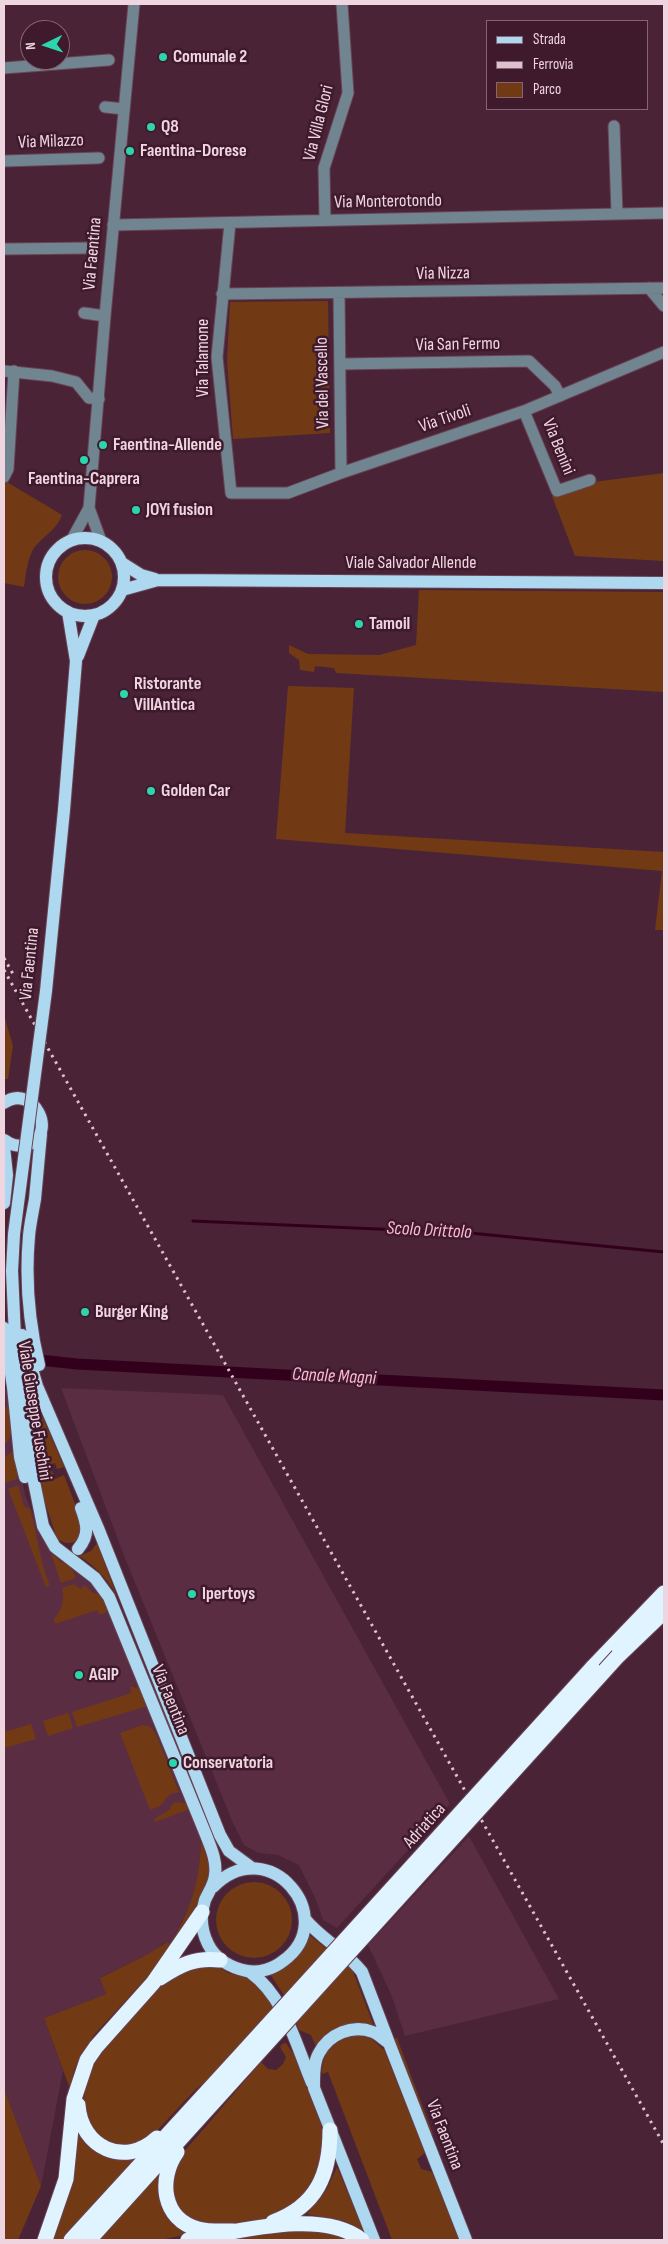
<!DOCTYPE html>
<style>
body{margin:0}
#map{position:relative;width:668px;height:2244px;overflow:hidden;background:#4a2336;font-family:"Sofia Sans Condensed",sans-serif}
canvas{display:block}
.frame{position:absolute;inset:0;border:5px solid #efd5e0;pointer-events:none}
.legend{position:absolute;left:486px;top:20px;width:162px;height:90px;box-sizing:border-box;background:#3f192c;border:1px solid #856474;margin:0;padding:6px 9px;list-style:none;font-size:15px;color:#efd5e0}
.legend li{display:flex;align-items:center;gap:10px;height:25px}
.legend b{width:25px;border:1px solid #856474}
.north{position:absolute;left:20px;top:20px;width:50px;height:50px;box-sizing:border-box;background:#3f192c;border:1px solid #856474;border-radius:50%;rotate:266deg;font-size:14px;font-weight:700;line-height:20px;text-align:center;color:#efd5e0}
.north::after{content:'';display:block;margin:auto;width:18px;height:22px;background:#2cd5ab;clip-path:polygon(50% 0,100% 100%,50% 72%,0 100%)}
</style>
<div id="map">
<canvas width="668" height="2244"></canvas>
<div class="frame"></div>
<ul class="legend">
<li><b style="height:6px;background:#add8ef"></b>Strada</li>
<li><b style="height:6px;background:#ddc2ce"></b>Ferrovia</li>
<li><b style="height:14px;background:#713a15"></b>Parco</li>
</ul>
<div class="north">N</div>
</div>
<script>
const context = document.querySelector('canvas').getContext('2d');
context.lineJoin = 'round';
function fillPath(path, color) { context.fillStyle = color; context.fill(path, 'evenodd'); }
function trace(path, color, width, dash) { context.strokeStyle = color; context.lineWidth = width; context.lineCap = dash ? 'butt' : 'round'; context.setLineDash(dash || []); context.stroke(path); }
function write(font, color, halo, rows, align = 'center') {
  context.font = font + ' "Sofia Sans Condensed",sans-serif'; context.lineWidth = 5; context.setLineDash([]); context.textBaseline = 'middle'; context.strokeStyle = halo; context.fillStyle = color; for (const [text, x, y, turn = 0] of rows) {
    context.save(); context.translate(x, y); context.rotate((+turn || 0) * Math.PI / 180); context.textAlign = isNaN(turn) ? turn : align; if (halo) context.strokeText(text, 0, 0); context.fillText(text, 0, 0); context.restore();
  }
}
const built = new Path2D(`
 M61 1388 223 1395 450 1804 337 1928 323 1920 316 1900 299 1865 278 1855 258 1853 244 1845 233 1823 123 1553Z
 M4 1389 10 1390 13 1430 25 1495 48 1548 87 1577 111 1610 201 1839 199 1871 193 1899 170 1944 166 1942 148 1954 101 1977 106 1994 44 2018 63 2071 41 2186 4 2089Z
 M469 1836 559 1999 405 2036 391 1994 368 1945Z`);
const green = new Path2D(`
 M328 301 330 433 233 439 227 361 230 302Z
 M664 473V561L575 556 552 496 593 482Z
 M7 482 62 515C57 530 43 536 34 548 27 559 26 575 24 587L4 583V486Z
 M58 577a27 27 0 1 1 54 0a27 27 0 1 1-54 0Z
 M419 590 664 592V692L336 673 334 668 315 666 314 672 300 670 299 660 289 653V645L308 654 379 655 416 645Z
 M288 686 354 688 345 833 664 852V930H655L662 871 276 839Z
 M4 1015 13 1046 8 1079H4Z
 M26 1366 40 1412 64 1467 57 1469 55 1463 37 1470 24 1368Z
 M11 1401C12 1417 17 1434 4 1445V1410Z
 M15 1450 18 1473 17 1479 5 1483 4 1457Z
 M52 1471 55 1479 64 1475 84 1527 77 1541C69 1544 64 1544 57 1538L44 1500 39 1476Z
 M18 1485 24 1506 30 1509C38 1535 39 1560 50 1586L46 1587 8 1489Z
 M97 1543 116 1594C106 1577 95 1566 79 1556L91 1551Z
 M51 1553 61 1562 70 1565 76 1578 61 1583Z
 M74 1584 81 1589 85 1585 93 1593 100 1595 108 1607 106 1612 100 1615 97 1610 55 1624 54 1619C62 1610 65 1600 62 1588Z
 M130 1686 139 1689 148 1706 77 1727 72 1712 131 1693Z
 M68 1713 73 1728 48 1736 43 1721Z
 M31 1724 36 1739 4 1748V1732Z
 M143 1725 149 1726 156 1734 179 1792 170 1794 160 1806 150 1810 120 1733Z
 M180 1802 188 1805 190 1809 155 1822 154 1819 169 1810 173 1803Z
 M201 1839 210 1868 209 1876 192 1915 171 1951 94 2035 74 2070 70 2089 44 2018 106 1994 100 1978 148 1954 167 1942 170 1944C193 1904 199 1885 201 1839Z
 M216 1920a38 38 0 1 1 76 0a38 38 0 1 1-76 0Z
 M308 1934 352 1969 375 2029C353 2018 329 2025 316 2047L311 2035 299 2030 289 2003 270 1974C291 1966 302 1955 308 1934Z
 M190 1966 219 1967 228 1973 250 1978 276 2005 220 2069 195 2090 154 2134 126 2148 95 2137 83 2108 86 2083 98 2055 161 1984Z
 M350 2034 368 2036 384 2050 425 2153 417 2159 421 2169 432 2172 459 2240H392L328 2072 322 2074C322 2052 332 2044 350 2034Z
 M397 2038 433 2134 431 2135 394 2039Z
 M286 2043 294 2055 323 2130 322 2167 299 2202 269 2218 220 2225 191 2222 173 2204 170 2175 176 2161 261 2062 268 2069 276 2070 283 2064 286 2057 280 2047 282 2044Z
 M4 2089 41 2186 18 2240H4Z
 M80 2130 87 2140 148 2150 63 2240H50L76 2131Z
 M337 2167 362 2227V2230L344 2221 307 2214 327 2189Z
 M161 2170 189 2234 160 2240H97Z
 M325 2230 351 2240H220L274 2232Z`);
const stream = new Path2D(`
 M193 1221 470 1233 664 1252`);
const canal = new Path2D(`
 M30 1359 77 1364 664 1395`);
const minor = new Path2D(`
 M4 68 109 60
 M105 107 124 109
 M614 126 617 214
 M4 161 99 158
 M325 220 324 168 348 93 342 4
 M230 223 217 357 231 493H288L341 473 524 411 664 352
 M113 225 664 213
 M4 249 90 248
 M649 288 664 306
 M339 293 341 473
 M222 294 664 288
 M84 313 105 316
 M341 364 529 361 555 386 560 396
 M4 371 52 376 76 382 89 398 99 399
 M524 411 557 491 590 480
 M4 477 8 469 14 371
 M71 541 89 508
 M101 541 89 508 105 316 134 4`);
const major = new Path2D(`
 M46 577a39 39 0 1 1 78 0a39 39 0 1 1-78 0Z
 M122 563 141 575 155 579
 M122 590 158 580 664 583
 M78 656 94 615
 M64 810 76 661 68 612
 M4 1103C33 1082 60 1136 26 1145 17 1147 11 1145 4 1140
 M4 1147 7 1175 4 1203
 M14 1234 12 1271 15 1337 27 1422 30 1462 43 1526 55 1547 95 1578 109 1597 206 1835C211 1848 217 1861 215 1875 214 1885 209 1891 205 1900 200 1915 201 1930 208 1944 215 1959 231 1968 247 1971 259 1973 273 1969 283 1961 342 1919 269 1830 213 1887
 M4 1328 13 1387 20 1457 25 1477
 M22 1335 37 1386 98 1528 220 1835 229 1851 252 1868
 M39 1365C29 1323 25 1280 29 1236 30 1224 33 1211 35 1199 37 1177 39 1155 41 1134
 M78 1549C90 1535 87 1524 81 1508
 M305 1919C321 1939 346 1951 362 1972L389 2043
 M250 1972C285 1997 296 2045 312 2083
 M374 2240 314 2088C314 2077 313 2063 319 2053 329 2034 352 2024 373 2032 378 2034 384 2040 389 2043L466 2240`);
const highway = new Path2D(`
 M618 1656 664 1612
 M592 1668 664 1593
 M160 1978C180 1965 195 1957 220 1960
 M78 2105C81 2148 125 2168 157 2138
 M177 2152C158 2179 162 2219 198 2229 209 2232 222 2231 233 2231
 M273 2222C317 2206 330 2174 330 2130
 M45 2240 66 2179 74 2099 87 2060 96 2047 153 1983 202 1912
 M71 2240 245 2050
 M89 2240 250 2062
 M188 2240C235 2233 321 2207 362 2240`);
const rail = new Path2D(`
 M4 958 13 974
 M4 970 664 2145`);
const majorBridge = new Path2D(`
 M14 1234 46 991 64 810`);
const highwayBridge = new Path2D(`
 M245 2050 592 1668
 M250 2062 618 1656`);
const markers = [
 [163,57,5,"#2cd5ab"],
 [151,127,5,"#2cd5ab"],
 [130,151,5,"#2cd5ab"],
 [103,445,5,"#2cd5ab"],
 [84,460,5,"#2cd5ab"],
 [136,510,5,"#2cd5ab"],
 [359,624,5,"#2cd5ab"],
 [124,694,5,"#2cd5ab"],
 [151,791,5,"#2cd5ab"],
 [85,1312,5,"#2cd5ab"],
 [192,1594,5,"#2cd5ab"],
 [79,1675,5,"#2cd5ab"],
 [173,1763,5,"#2cd5ab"]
];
const poiNames = [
 ["Comunale 2",173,57],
 ["Q8",161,127],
 ["Faentina-Dorese",140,151],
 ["Faentina-Allende",113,445],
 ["Faentina-Caprera",84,479,"center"],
 ["JOYi fusion",146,510],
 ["Tamoil",369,624],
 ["Ristorante",134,684],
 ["VillAntica",134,705],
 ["Golden Car",161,791],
 ["Burger King",95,1312],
 ["Ipertoys",202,1594],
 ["AGIP",89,1675],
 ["Conservatoria",183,1763]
];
const streetNames = [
 ["Via Villa Glori",319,123,-76],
 ["Via Milazzo",51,142,-2],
 ["Via Monterotondo",388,202,-1],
 ["Via Faentina",93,254,-85],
 ["Via Nizza",443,274,-1],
 ["Via San Fermo",458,345,-1],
 ["Via Talamone",203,358,-90],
 ["Via del Vascello",323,383,-91],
 ["Via Tivoli",445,419,-19],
 ["Via Benini",558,447,68],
 ["Viale Salvador Allende",411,563],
 ["Via Faentina",30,964,-84],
 ["Viale Giuseppe Fuschini",34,1411,81],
 ["Via Faentina",170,1700,68],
 ["Adriatica",425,1826,-48],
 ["Via Faentina",444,2135,69]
];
const waterNames = [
 ["Scolo Drittolo",429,1231,3],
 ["Canale Magni",334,1377,3]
];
fillPath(built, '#5a2d43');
fillPath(green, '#713a15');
trace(stream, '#33001c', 3);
trace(canal, '#33001c', 11);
trace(minor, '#684355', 13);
trace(major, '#684355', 14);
trace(highway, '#684355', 17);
trace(minor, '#708590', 11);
trace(major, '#add8ef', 12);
trace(highway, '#dff4ff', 15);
trace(rail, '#ddc2ce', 3, [2.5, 5]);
trace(majorBridge, '#684355', 14, []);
trace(highwayBridge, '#684355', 17, []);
trace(majorBridge, '#add8ef', 12);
trace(highwayBridge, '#dff4ff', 15);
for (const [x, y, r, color] of markers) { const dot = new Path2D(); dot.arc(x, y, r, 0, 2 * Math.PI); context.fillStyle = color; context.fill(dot); trace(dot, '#3f192c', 2); }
write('bold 18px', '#efd5e0', '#3f192c', poiNames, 'left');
write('18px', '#efd5e0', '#3f192c', streetNames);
write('italic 19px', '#fdb8d6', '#3f192c', waterNames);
</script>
